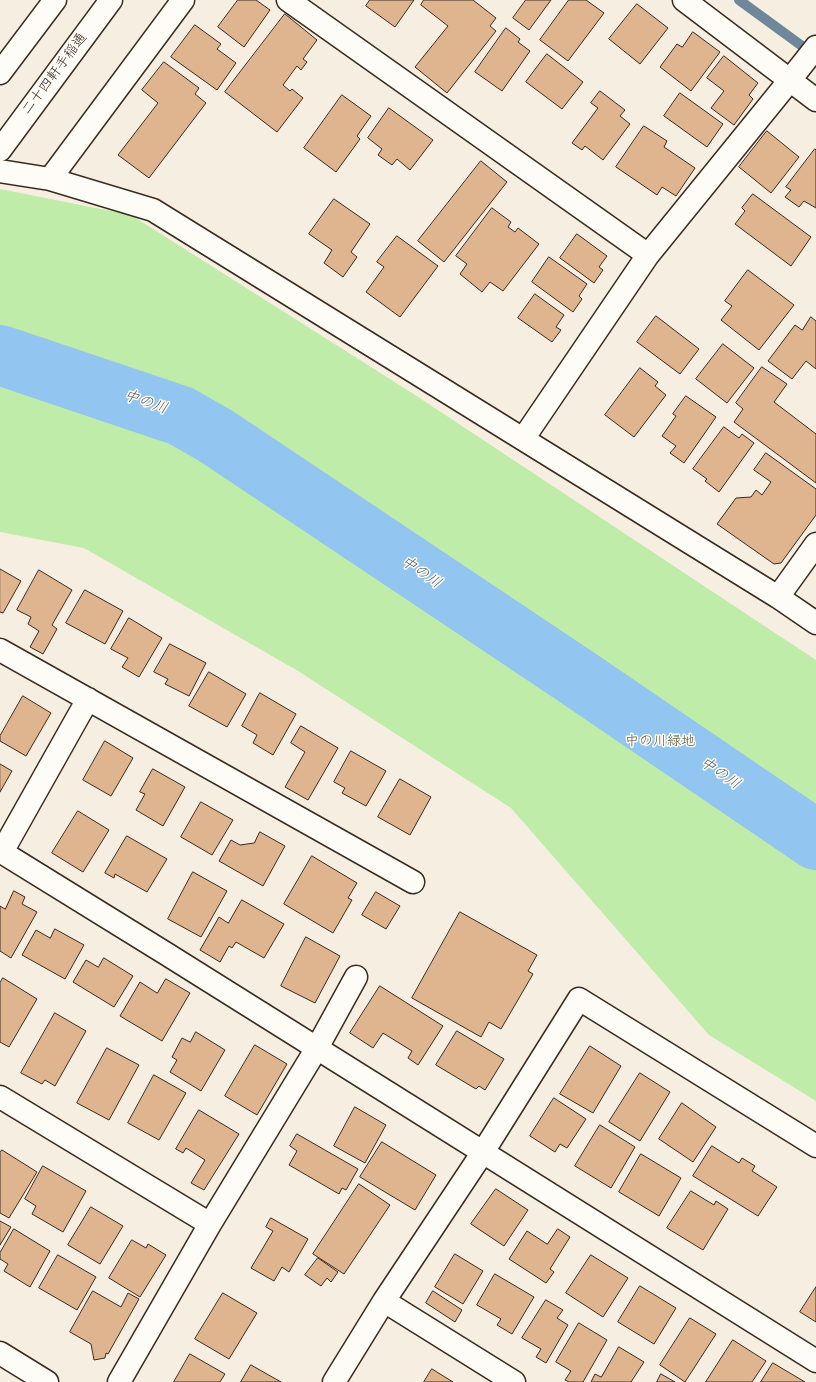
<!DOCTYPE html>
<meta charset="utf-8">
<style>
body{margin:0}
canvas{display:block;background:#f7eee2}
</style>
<canvas width="816" height="1382"></canvas>
<script>
const context = document.querySelector('canvas').getContext('2d');
context.lineJoin = 'round';
function fillPath(path, color) { context.fillStyle = color; context.fill(path, 'evenodd'); }
function trace(path, color, width, dash) { context.strokeStyle = color; context.lineWidth = width; context.lineCap = dash ? 'butt' : 'round'; context.setLineDash(dash || []); context.stroke(path); }
function write(font, color, halo, rows, align = 'center') {
  context.font = font + ' Dekko,"Klee One",sans-serif'; context.lineWidth = 3; context.setLineDash([]); context.textBaseline = 'middle'; context.strokeStyle = halo; context.fillStyle = color; for (const [text, x, y, turn = 0] of rows) {
    context.save(); context.translate(x, y); context.rotate((+turn || 0) * Math.PI / 180); context.textAlign = isNaN(turn) ? turn : align; if (halo) context.strokeText(text, 0, 0); context.fillText(text, 0, 0); context.restore();
  }
}
const green = new Path2D(`
 M0 189 131 215 412 393 816 660V1101L709 1035 511 808 298 671 84 548 0 532Z`);
const stream = new Path2D(`
 M739 0 813 54`);
const river = new Path2D(`
 M0 355 181 416 216 436 575 676 816 840`);
const building = new Path2D(`
 M238 0H256L270 10 244 47 218 27Z
 M370 0H414L395 27 366 6Z
 M424 0H473L496 18 490 26 496 31 447 93 415 67 448 26 421 5Z
 M526 0H551L529 30 513 18Z
 M569 0H586L604 13 568 61 540 40Z
 M637 4 668 28 640 64 609 39Z
 M285 14 317 40 303 59 307 62 301 70 297 66 283 85 290 91 292 89 303 98 277 132 225 92Z
 M195 25 221 44 217 49 236 63 217 90 171 57Z
 M506 28 520 39 518 42 530 51 502 91 475 72Z
 M693 32 720 52 691 91 660 67 677 44 682 47Z
 M547 54 583 82 562 109 526 82Z
 M724 56 758 83 749 95 753 99 734 125 711 108 724 91 707 78Z
 M164 62 199 88 195 94 206 103 149 178 118 155 158 103 142 90Z
 M600 91 625 110 620 116 630 124 603 160 585 146 582 150 572 143 598 108 591 103Z
 M680 93 723 124 707 147 664 116Z
 M342 95 371 116 357 136 360 139 336 172 304 148Z
 M389 108 433 140 410 170 397 159 392 165 378 155 382 149 368 138Z
 M644 126 667 141 664 147 695 168 676 196 662 187 657 195 616 167Z
 M767 131 799 157 771 193 739 167Z
 M815 149 816 150V208L804 201 799 207 785 197 791 190 786 187Z
 M481 161 507 182 444 262 418 241Z
 M753 194 811 237 791 266 735 224 745 211 742 208Z
 M334 199 370 224 351 252 357 257 343 277 324 263 332 250 309 234Z
 M492 208 511 222 508 227 515 232 518 228 539 244 503 291 490 282 482 292 460 274 467 264 456 256Z
 M577 234 607 256 599 267 603 270 594 283 560 258Z
 M397 236 438 266 400 317 366 292 384 267 377 262Z
 M549 257 587 284 579 296 582 299 573 312 532 282Z
 M748 270 794 305 759 350 721 320 732 306 725 301Z
 M535 294 564 315 556 327 561 330 552 342 518 318Z
 M656 316 699 349 680 374 637 342Z
 M811 317 816 321V369L806 361 792 379 768 361 795 325 802 330Z
 M723 344 754 368 727 403 696 379Z
 M762 367 787 384 774 402 816 434V483L734 422 743 409 736 403Z
 M640 368 658 382 655 386 666 395 634 437 605 415Z
 M686 396 716 417 684 463 670 453 676 446 662 436 676 416 673 414Z
 M724 427 739 438 742 434 754 443 719 492 705 481 707 479 693 469Z
 M766 453 816 489V515L781 563 774 564 717 524 736 498 751 497 756 490 762 495 771 482 754 470Z
 M0 569 21 581 3 613 0 612Z
 M39 570 72 590 52 625 57 629 43 654 30 647 39 631 28 624 31 617 17 610Z
 M85 590 123 611 105 644 66 623Z
 M129 618 162 638 139 677 122 667 128 658 111 649Z
 M170 644 206 663 189 696 165 684 168 679 154 672Z
 M209 672 246 694 227 727 189 706Z
 M260 693 296 714 273 755 253 743 257 735 242 726Z
 M23 696 51 713 26 756 0 741V736Z
 M301 726 338 748 308 800 285 787 305 752 291 743Z
 M105 741 133 758 111 796 83 780Z
 M351 751 386 771 366 806 342 793 345 788 334 782Z
 M0 764 12 771 0 792Z
 M153 769 185 787 163 826 136 810 145 794 140 792Z
 M400 779 431 797 410 835 378 817Z
 M201 802 233 820 212 855 181 837Z
 M78 811 109 830 83 872 52 853Z
 M260 832 285 846 263 886 219 861 231 840 240 845 254 843Z
 M127 836 167 859 147 892 115 874 114 878 105 873Z
 M312 856 357 883 348 898 352 900 333 933 284 904Z
 M193 872 227 891 201 937 168 919Z
 M14 891 25 897 22 904 37 912 11 958 0 951V906L5 909Z
 M376 892 400 906 386 929 362 915Z
 M242 900 284 924 264 958 236 942 232 948 229 946 220 962 200 950 219 917 228 923Z
 M460 912 537 955 528 971 533 974 501 1029 489 1022 481 1037 412 998Z
 M55 929 84 945 65 979 22 955 36 930 50 938Z
 M306 937 340 956 315 1003 281 986Z
 M104 958 133 976 114 1007 73 982 86 960 98 967Z
 M3 978 37 999 9 1047 0 1042V983Z
 M166 979 190 993 162 1041 120 1016 140 982 157 993Z
 M380 986 443 1026 418 1065 408 1058 412 1051 383 1033 373 1048 350 1033Z
 M55 1013 86 1031 55 1086 45 1080 42 1084 21 1073Z
 M457 1031 504 1059 485 1090 479 1086 476 1089 436 1065Z
 M196 1032 225 1050 201 1091 170 1072 177 1060 172 1057 182 1038 190 1042Z
 M255 1045 287 1064 257 1115 225 1096Z
 M590 1046 621 1066 593 1113 560 1094Z
 M107 1048 139 1065 109 1120 77 1103Z
 M640 1073 670 1092 640 1141 609 1122Z
 M154 1075 186 1093 159 1140 128 1123Z
 M554 1098 586 1119 567 1148 560 1144 555 1152 530 1136Z
 M682 1103 716 1127 693 1162 659 1139Z
 M355 1107 386 1125 365 1163 334 1146Z
 M199 1110 239 1134 204 1190 191 1183 205 1160 186 1148 183 1153 176 1149Z
 M600 1125 635 1147 611 1188 575 1166Z
 M297 1134 358 1169 346 1190 342 1188 339 1194 289 1165 297 1151 290 1146Z
 M382 1142 436 1175 415 1210 360 1177Z
 M712 1146 739 1163 742 1158 755 1166 752 1171 777 1187 758 1216 693 1176Z
 M2 1150 37 1172 9 1218 0 1213V1153Z
 M641 1154 681 1178 659 1216 619 1192Z
 M43 1166 86 1191 63 1232 32 1214 36 1206 25 1199Z
 M359 1184 390 1205 344 1274 313 1254Z
 M496 1189 528 1210 504 1246 471 1224Z
 M691 1191 714 1205 716 1201 728 1209 703 1250 667 1228Z
 M91 1207 123 1226 100 1264 68 1245Z
 M271 1218 308 1239 289 1272 282 1267 274 1281 251 1268 273 1231 266 1227Z
 M0 1221 11 1227 0 1245Z
 M14 1229 50 1251 30 1287 4 1271 8 1264 0 1259V1253Z
 M558 1229 570 1237 550 1269 554 1272 546 1283 509 1259 527 1231 547 1244Z
 M132 1240 146 1248 148 1244 166 1255 140 1297 109 1278Z
 M455 1254 483 1271 463 1304 435 1287Z
 M58 1255 96 1277 77 1310 39 1288Z
 M591 1255 628 1278 603 1317 566 1293Z
 M318 1258 338 1272 331 1282 327 1278 321 1286 305 1275Z
 M495 1274 534 1297 512 1334 497 1325 501 1319 477 1305Z
 M640 1286 676 1308 654 1344 618 1322Z
 M816 1287V1322L800 1312Z
 M93 1291 121 1307 128 1293 139 1299 108 1354 106 1353 105 1358 94 1360 91 1344 70 1332Z
 M433 1291 462 1310 455 1322 426 1303Z
 M223 1293 257 1313 229 1359 195 1339Z
 M546 1300 563 1310 557 1318 568 1325 546 1363 536 1357 541 1349 522 1338Z
 M690 1318 716 1334 685 1382 660 1365Z
 M579 1323 607 1340 583 1382H569L565 1380 571 1371 556 1362Z
 M733 1340 766 1361 752 1382H706Z
 M619 1347 644 1362 631 1382H591L595 1374 601 1377Z
 M190 1354 225 1374 220 1382H174Z
 M773 1363 805 1382H761Z
 M251 1365 281 1382H241Z
 M432 1369 453 1382H424Z
 M661 1374 675 1382H657Z`);
const street = new Path2D(`
 M288 0 648 255
 M684 0 816 100
 M0 171 50 179 153 210 778 597 816 623
 M50 179 183 0
 M523 439 648 255 790 80 816 47
 M778 597 816 544
 M0 650 413 882
 M0 851 165 953 816 1361
 M2 852 88 699
 M0 1097 210 1224
 M384 1301 514 1382
 M119 1382 210 1224 317 1048 356 977
 M334 1382 384 1301 483 1152 579 999 816 1146`);
const secondary = new Path2D(`
 M0 73 55 0
 M0 150 111 0
 M0 1353 47 1382`);
const streetNames = [
 ["二十四軒手稲通",56,75,-53]
];
const parkNames = [
 ["中の川緑地",660,743]
];
const waterNames = [
 ["中の川",145,404,19],
 ["中の川",420,574,34],
 ["中の川",719,775,34]
];
fillPath(green, '#bfeca9');
trace(stream, '#6f879b', 10);
trace(river, '#92c5ef', 60);
fillPath(building, '#deb58f');
trace(building, '#3b2a1e', 1);
trace(street, '#3b2a1e', 25);
trace(secondary, '#3b2a1e', 25);
trace(street, '#fdfcf7', 22);
trace(secondary, '#fdfcf7', 22);
write('14px', '#3b2a1e', '#fdfcf7', streetNames);
write('14px', '#5c5a41', '#fdfcf7', parkNames);
write('italic 15px', '#55585d', '#fdfcf7', waterNames);
</script>
